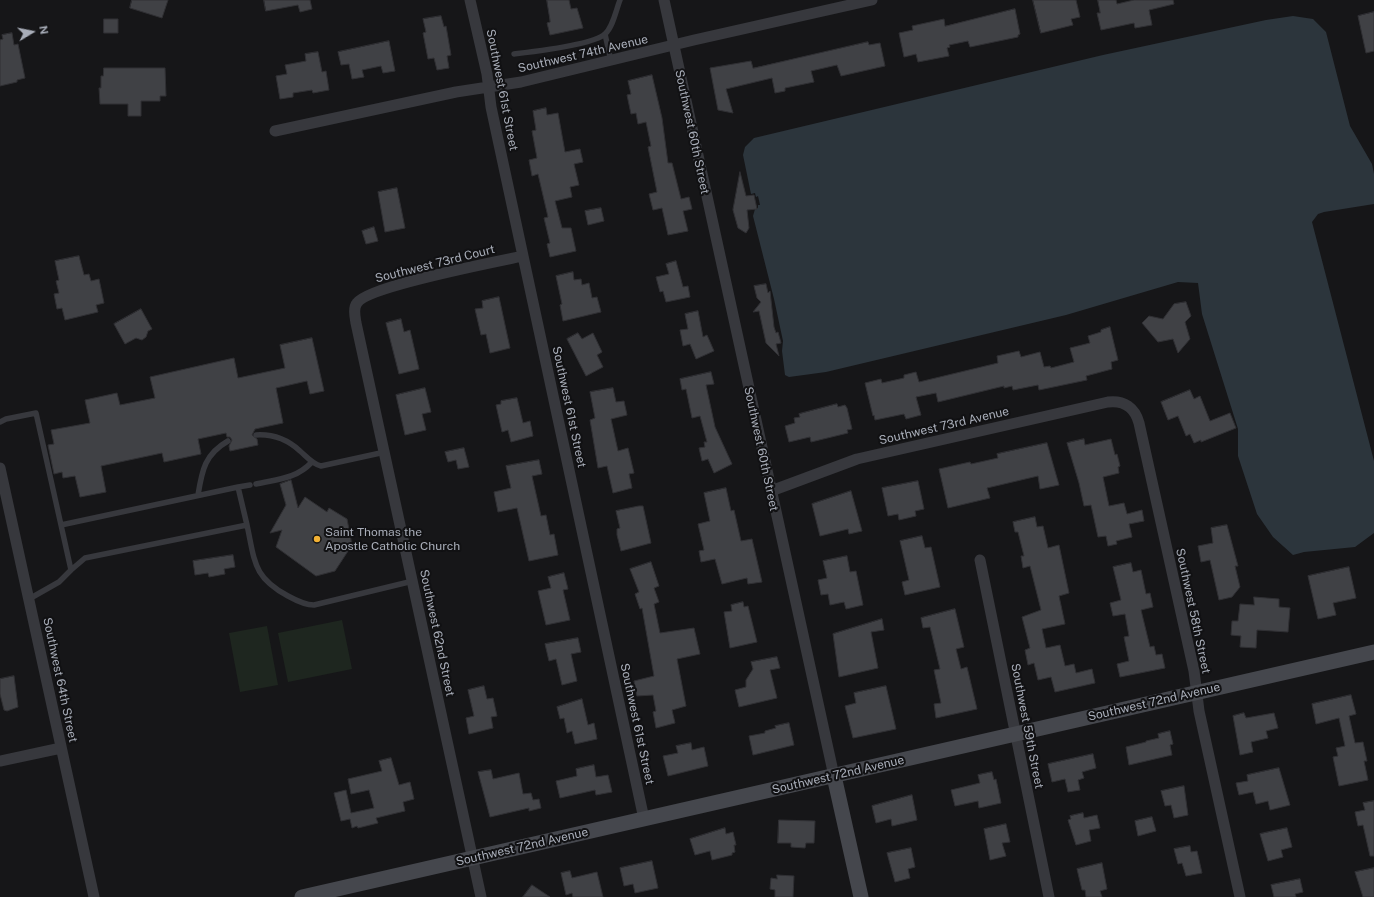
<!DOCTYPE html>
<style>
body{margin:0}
#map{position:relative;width:1374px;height:897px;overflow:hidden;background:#161618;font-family:"Public Sans",sans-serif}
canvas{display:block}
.north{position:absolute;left:12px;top:12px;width:40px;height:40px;-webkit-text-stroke:3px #111113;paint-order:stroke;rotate:80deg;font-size:11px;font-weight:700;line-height:16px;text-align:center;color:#a8adb8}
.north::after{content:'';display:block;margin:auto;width:14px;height:18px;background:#a8adb8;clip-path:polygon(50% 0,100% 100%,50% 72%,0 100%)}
</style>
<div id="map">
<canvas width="1374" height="897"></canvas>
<div class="north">N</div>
</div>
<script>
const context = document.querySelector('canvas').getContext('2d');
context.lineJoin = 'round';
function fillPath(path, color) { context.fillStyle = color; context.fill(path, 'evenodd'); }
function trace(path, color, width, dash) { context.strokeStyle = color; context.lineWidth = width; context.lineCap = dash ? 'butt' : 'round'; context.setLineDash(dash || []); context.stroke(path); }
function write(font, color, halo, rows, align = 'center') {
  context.font = font + ' "Public Sans",sans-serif'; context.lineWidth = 4; context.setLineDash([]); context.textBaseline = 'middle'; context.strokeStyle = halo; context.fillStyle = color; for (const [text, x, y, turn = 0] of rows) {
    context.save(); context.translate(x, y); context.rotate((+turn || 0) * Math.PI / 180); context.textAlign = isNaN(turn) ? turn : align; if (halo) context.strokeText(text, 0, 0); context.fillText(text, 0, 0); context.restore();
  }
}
const green = new Path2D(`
 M342 620 352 669 288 682 278 633Z
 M267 626 278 685 240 692 229 633Z`);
const water = new Path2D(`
 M1293 16 1313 19 1326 32 1350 126 1372 164 1374 174V204L1324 212 1318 214 1312 222 1374 461V533L1355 547 1304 552 1293 555 1273 537 1257 514 1238 456V429L1202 314 1198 283 1178 282 1066 315 826 372 789 377 785 375 782 351 783 341 774 299 753 216 755 209 758 208V205H760L758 196 756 197 755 193 751 194 743 155 745 147 754 138 1103 55 1266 20Z`);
const building = new Path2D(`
 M132 0H168L162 18 130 8Z
 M264 0H310L312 9 300 12 298 5 266 11Z
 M547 0H569L571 9 577 8 583 28 550 35 547 23 550 22Z
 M1033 0H1076L1080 17 1071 19 1073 25 1041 33Z
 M1098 0H1116L1117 4 1134 0H1173L1174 4 1149 10 1152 25 1135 28 1134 23 1101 30 1097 13H1100Z
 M1015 9 1020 34 1018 35V37L970 47 968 41 949 45 950 47 947 48 949 56 918 62 916 54 904 57 899 33 913 30 912 26 944 19 945 26Z
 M1374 12V51L1366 53 1358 16Z
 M441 16 444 27 446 26 451 55 447 56 449 68 437 70 434 58 428 59 423 33 426 32 423 19Z
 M104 19H118V33H104Z
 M12 33 14 45 18 44 25 78 17 80V82L0 86V40L3 39 2 35Z
 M389 41 395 71 383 73 381 66 362 70 364 77 352 79 349 64 341 65 338 52Z
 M868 42 869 45 880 43 885 66 841 76 837 65 811 71 814 82 785 88V91L775 93 772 78 726 89 733 113 718 110 710 68 751 61 753 68Z
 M318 52 322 72 326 71 329 90 313 93 312 90 293 93V97L280 99 276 76 287 74 285 65 306 61 305 54Z
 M104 68H165L166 96H160V101H141V116H128V104H100L99 88H101V76H103Z
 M652 75 662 118 668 163H672L681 199 689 197 692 209 683 211 688 231 668 235 662 208 653 210 649 194 657 192 648 147 651 146 646 122 638 124 636 113 631 114 627 95 631 94 628 81Z
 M546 108 547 115 558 113 565 152 580 149 583 162 574 164 579 185 570 187 572 197 555 201 562 228H571L576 251 550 257 547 244 550 243 544 218 548 217 538 174 532 176 529 160 537 158 532 131 536 130 533 111Z
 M740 172 746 196 754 195 757 209 747 210 749 228 746 233 738 228 733 210Z
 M397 188 405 228 385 232 378 192Z
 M601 208 604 221 588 225 585 211Z
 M374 227 378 241 366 244 362 231Z
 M79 256 84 275 89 274 91 281 99 279 104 303 96 305 98 312 65 320 62 308 57 309 54 294 59 293 56 281 59 280 55 261Z
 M676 261 683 287 688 286 690 297 666 302 663 291 660 292 656 277 669 274 666 264Z
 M573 272 574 280 581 279 582 285 589 283 592 298 597 297 601 312 563 321 560 305 562 304 556 276Z
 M766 284 768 293 770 291 774 327 776 333 778 332 781 343 776 344 779 356 766 343 759 311 753 312 761 302 757 298 754 286Z
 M499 297 510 348 490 353 486 334 481 335 475 309 483 308 482 301Z
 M1186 302 1191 316 1185 322 1190 339 1178 353 1173 339 1158 342 1142 323 1149 316 1163 319 1174 304Z
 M141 309 152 329 148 331 146 337 142 340 136 338 125 344 114 324Z
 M698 311 703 337 707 335 714 351 696 359 690 344 683 346 680 330 688 329 685 314Z
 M401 319 404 332 410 330 419 369 399 374 386 323Z
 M1110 327 1118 360 1111 362 1112 369 1086 376 1087 380 1039 390 1038 385 1013 390 1012 386 1004 388V386L938 402 936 393 916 397 921 415 906 419 904 414 875 420 874 415 873 416 865 383 881 379 882 383 904 378V375L916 372 919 382 998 363 997 356 1019 351 1021 357 1040 352 1044 367 1050 366 1051 368 1074 362 1070 348 1090 343 1088 336 1101 332V330Z
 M578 333 582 339 593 333 602 352 597 355 603 367 586 376 567 339Z
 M312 338 324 391 310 394 307 381 276 388 283 423 255 429 252 435 257 439 258 445 230 451 229 446 232 440 230 437H227L226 433 198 439 201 454 164 462 162 453 101 466 106 492 80 497 75 476 63 478 62 472 54 474 48 445 54 444 51 430 90 423 85 400 117 393 120 405 155 398 150 377 234 358 238 378 285 368 280 345Z
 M711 372 714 384 706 385 715 427 732 464 714 473 708 459 702 461 699 448 705 447 704 442H707L700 416 692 418 686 389 682 390 680 379Z
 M425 388 431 412 422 414 426 430 405 435 396 395Z
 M613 388 616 402 624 401 627 415 611 419 618 451 628 448 634 473 629 474 632 488 613 493 607 466 598 468 590 420 595 418 590 392Z
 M1190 390 1194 399 1200 396 1210 421 1230 413 1236 428 1201 442V440L1194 443 1190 434 1186 436 1178 416 1168 420 1161 402Z
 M517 398 523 423 530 421 533 436 511 442 508 430 502 432 496 405 501 404V401Z
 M837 404 838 407 845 405 847 408 852 429 847 430 848 433 811 442 810 437 789 442 785 426 795 423 794 418 800 417 799 414Z
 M1084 439 1085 445 1111 439 1115 455 1117 454 1120 466 1118 467 1119 473 1103 477 1109 506 1124 503 1127 514 1142 510 1144 521 1129 524 1132 537 1116 541 1117 544 1108 546 1106 536 1098 537 1091 505 1084 506 1079 483 1067 443Z
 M1047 443 1059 485 1040 489 1038 476 987 488 990 498 948 508 939 469 970 462 971 464 998 458 997 454Z
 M464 448 469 467 458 469 456 460 448 462 445 452Z
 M539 460 542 474 532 476 541 516 546 515 550 535 554 534 558 555 529 561 517 508 498 512 494 492 511 488 506 466Z
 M291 480 298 508 305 497 327 512 329 508 347 519 352 545 335 571 316 576 276 547 282 530 270 533 286 505 280 484Z
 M918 481 924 509 915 511 916 516 899 520 898 514 888 516 882 488Z
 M726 488 731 511 734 510 741 541 752 539 762 582 748 584 747 578 722 584 715 559 701 562 699 551 704 550 698 524 710 521 704 493Z
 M851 491 862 531 849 534 848 529 820 536 812 504Z
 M639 506H643L651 543 621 551 617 535V529L620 528 616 511Z
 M1035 517 1037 527 1043 526 1048 548 1059 545 1069 593 1059 596 1065 624 1042 629 1046 648 1060 645 1065 666 1074 664 1076 673 1092 669 1095 683 1055 692 1051 677 1038 680 1034 663 1028 665 1025 650 1030 648 1022 617 1041 610 1030 566 1023 568 1021 556H1024L1018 532H1015L1013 522Z
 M1227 525 1238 566H1235L1240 587 1232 597 1219 600 1210 560 1201 562 1198 546 1213 543 1211 528Z
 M922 536 925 548 931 547 940 587 905 595 902 582 909 580 900 541Z
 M233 555 235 567 224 569 225 574 209 577 208 573 195 575 193 561Z
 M847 556 850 572 856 571 863 605 846 609 844 602 830 605 828 594 821 595 818 580 827 578 823 561Z
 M651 562 659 586 654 588 659 602 654 604 660 633 694 628 700 654 677 659 686 706 672 710 675 723 656 728 653 712 656 711 653 695 637 696 634 681 654 676 642 608 640 609 635 594 639 592 630 569Z
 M1131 563 1133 572 1141 570 1146 594 1150 593 1153 607 1141 610 1150 647 1154 646 1156 655 1162 654 1165 668 1120 677 1117 664 1129 661 1124 637 1129 636 1125 614 1113 616 1110 603 1121 600 1113 567Z
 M1349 567 1356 598 1333 603 1336 615 1318 619 1308 576Z
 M564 573 568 589 563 590 570 620 546 625 538 591 551 588 548 577Z
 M1254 597 1279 599V607L1290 608 1288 632 1257 630 1256 648 1240 647 1241 636 1231 635 1232 621H1238L1240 604 1254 605Z
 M743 602 744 607 748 606 757 642 730 648 724 612 732 611 731 605Z
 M955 609 964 647 956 649 961 669 967 667 977 709 936 718 934 704 941 703 934 670 940 669 930 627 923 628 921 618Z
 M882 619 884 630 871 632 878 668 839 677 833 634Z
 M578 638 581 652 571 654 577 681 562 685 556 659 549 661 545 644Z
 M777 657 780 668 770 670 777 698 739 707 735 690 746 687V680L753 669 751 662Z
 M14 676 18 707 7 711 4 710 0 694V679Z
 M484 686 487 699 493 698 497 716 491 717 493 728 469 734 466 718 474 716 468 690Z
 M886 686 896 729 853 738 845 706 856 703 854 693Z
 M1351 695 1356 714 1349 716 1355 743 1363 742 1367 761H1364L1368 780 1339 786 1333 757 1338 756 1336 748 1345 746 1339 718 1316 724 1312 704Z
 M582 699 588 725 594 723 597 739 575 744 572 731 567 733 564 718 560 719 557 707Z
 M1244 713 1246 718 1274 713 1278 728 1266 731 1268 738 1251 742 1253 752 1240 755 1233 716Z
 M789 723 794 745 753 755 749 736 765 733V731L776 728 775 726Z
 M1170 731 1173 744 1170 745 1172 755 1129 765 1126 747 1146 742V741L1159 738 1158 734Z
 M691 743 692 750 704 747 708 766 668 776 663 756 678 753 676 746Z
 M1093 754 1096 768 1082 772 1084 778 1078 780 1080 790 1068 792 1065 779 1052 782 1048 764Z
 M391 758 399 785 410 782 414 799 403 802 405 811 376 818 378 823 358 828 357 826 352 828 350 819 341 821 334 793 346 790 351 813 374 808 369 790 351 794 348 779 382 771 379 761Z
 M594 765 596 777 608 775 612 792 596 795 595 790 560 798 556 781 577 776 576 769Z
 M1279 768 1290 805 1270 810 1268 801 1256 804 1253 792 1239 795 1236 783 1248 781 1247 775Z
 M491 770 493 779 519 773 523 794 531 793 533 800 539 799 541 808 529 811V808L490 817 478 772Z
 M992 772 994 780 996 779 1001 803 979 808 978 801 955 806 951 790 980 783 978 775Z
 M1184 786 1188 815 1174 818 1171 805 1165 806 1161 791Z
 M912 795 917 820 892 826 891 819 876 823 872 806Z
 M1374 801V856H1370L1363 825 1358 826 1355 812 1365 810 1363 803Z
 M1083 813 1084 818 1097 815 1100 828 1089 830 1091 841 1076 845 1068 820 1071 819 1070 816Z
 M1152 817 1156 831 1138 836 1135 821Z
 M779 820 815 821 814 843H806L805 848 791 847V843H778Z
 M1006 824 1010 842 1002 843 1006 856 990 860 984 829Z
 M725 828 726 834 733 832 736 845H734L735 852 732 853V855L712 860 710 851 695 855 690 839Z
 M1287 828 1292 847 1281 850 1283 857 1268 861 1260 834Z
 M1190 846 1191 852 1197 851 1202 873 1186 876 1182 863 1178 864 1174 849Z
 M911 848 915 867 908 869 910 878 895 882 887 853Z
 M652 861 658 888 635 893 633 884 624 886 620 868Z
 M1102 863 1107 889 1100 891 1102 897H1086L1085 890H1082L1077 869Z
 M1374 868V897H1363L1355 872Z
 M570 871 572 878 597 872 603 897H573L572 893 566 895 561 873Z
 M777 875 794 876 793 897H775V890L770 889 771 878 777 879Z
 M1300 879 1303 892 1295 894 1296 897H1274L1271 885Z
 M532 885 550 897H523Z`);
const lane = new Path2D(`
 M605 34 611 61
 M514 54C531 52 593 45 605 34 613 27 616 10 620 0
 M0 422 6 419 36 413 61 525
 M256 435C272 434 288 440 300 451 307 457 312 464 321 466L385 452
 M256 484C278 479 296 479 312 462
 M238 487 250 485
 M198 495C202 470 205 454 228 441
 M71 570 85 558 247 525C255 562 253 577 288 596 297 601 305 605 314 605L413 581
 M29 599 59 582 71 570 61 525 238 487 247 525`);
const street = new Path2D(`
 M470 0 487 74 491 107 644 819
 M664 0 834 776
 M275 131 456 92 521 82 694 40 872 0
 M0 468 94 897
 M771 491 857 459 1108 402C1124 400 1135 408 1139 423L1194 671 1199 711 1240 897
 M980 560 1049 897
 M0 761 61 748
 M481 897 356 323C355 317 353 308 357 303 368 286 496 262 523 256`);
const secondary = new Path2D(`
 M834 776 861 897
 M302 897 1374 652`);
const markers = [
 [317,539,4,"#f2b134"]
];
const streetNames = [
 ["Southwest 74th Avenue",583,54,-13],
 ["Southwest 61st Street",502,90,79],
 ["Southwest 60th Street",692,132,78],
 ["Southwest 73rd Court",435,264,-14],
 ["Southwest 61st Street",569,407,78],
 ["Southwest 73rd Avenue",944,426,-13],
 ["Southwest 60th Street",761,449,78],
 ["Southwest 58th Street",1193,611,78],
 ["Southwest 62nd Street",437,633,78],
 ["Southwest 64th Street",60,680,78],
 ["Southwest 72nd Avenue",1154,702,-13],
 ["Southwest 61st Street",637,724,78],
 ["Southwest 59th Street",1027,726,79],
 ["Southwest 72nd Avenue",838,775,-13],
 ["Southwest 72nd Avenue",522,847,-13]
];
const poiNames = [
 ["Saint Thomas the",325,532],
 ["Apostle Catholic Church",325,546]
];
fillPath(green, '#1e261f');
fillPath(water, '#2c353c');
fillPath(building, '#404145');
trace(building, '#303034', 1);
trace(lane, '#37383d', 5.5);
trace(street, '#37383d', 11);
trace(secondary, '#45474d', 15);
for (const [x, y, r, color] of markers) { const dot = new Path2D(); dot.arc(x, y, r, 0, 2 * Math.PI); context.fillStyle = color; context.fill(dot); trace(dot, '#111113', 1.5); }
write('12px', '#a8adb8', '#111113', streetNames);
write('12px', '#a8adb8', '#111113', poiNames, 'left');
</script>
